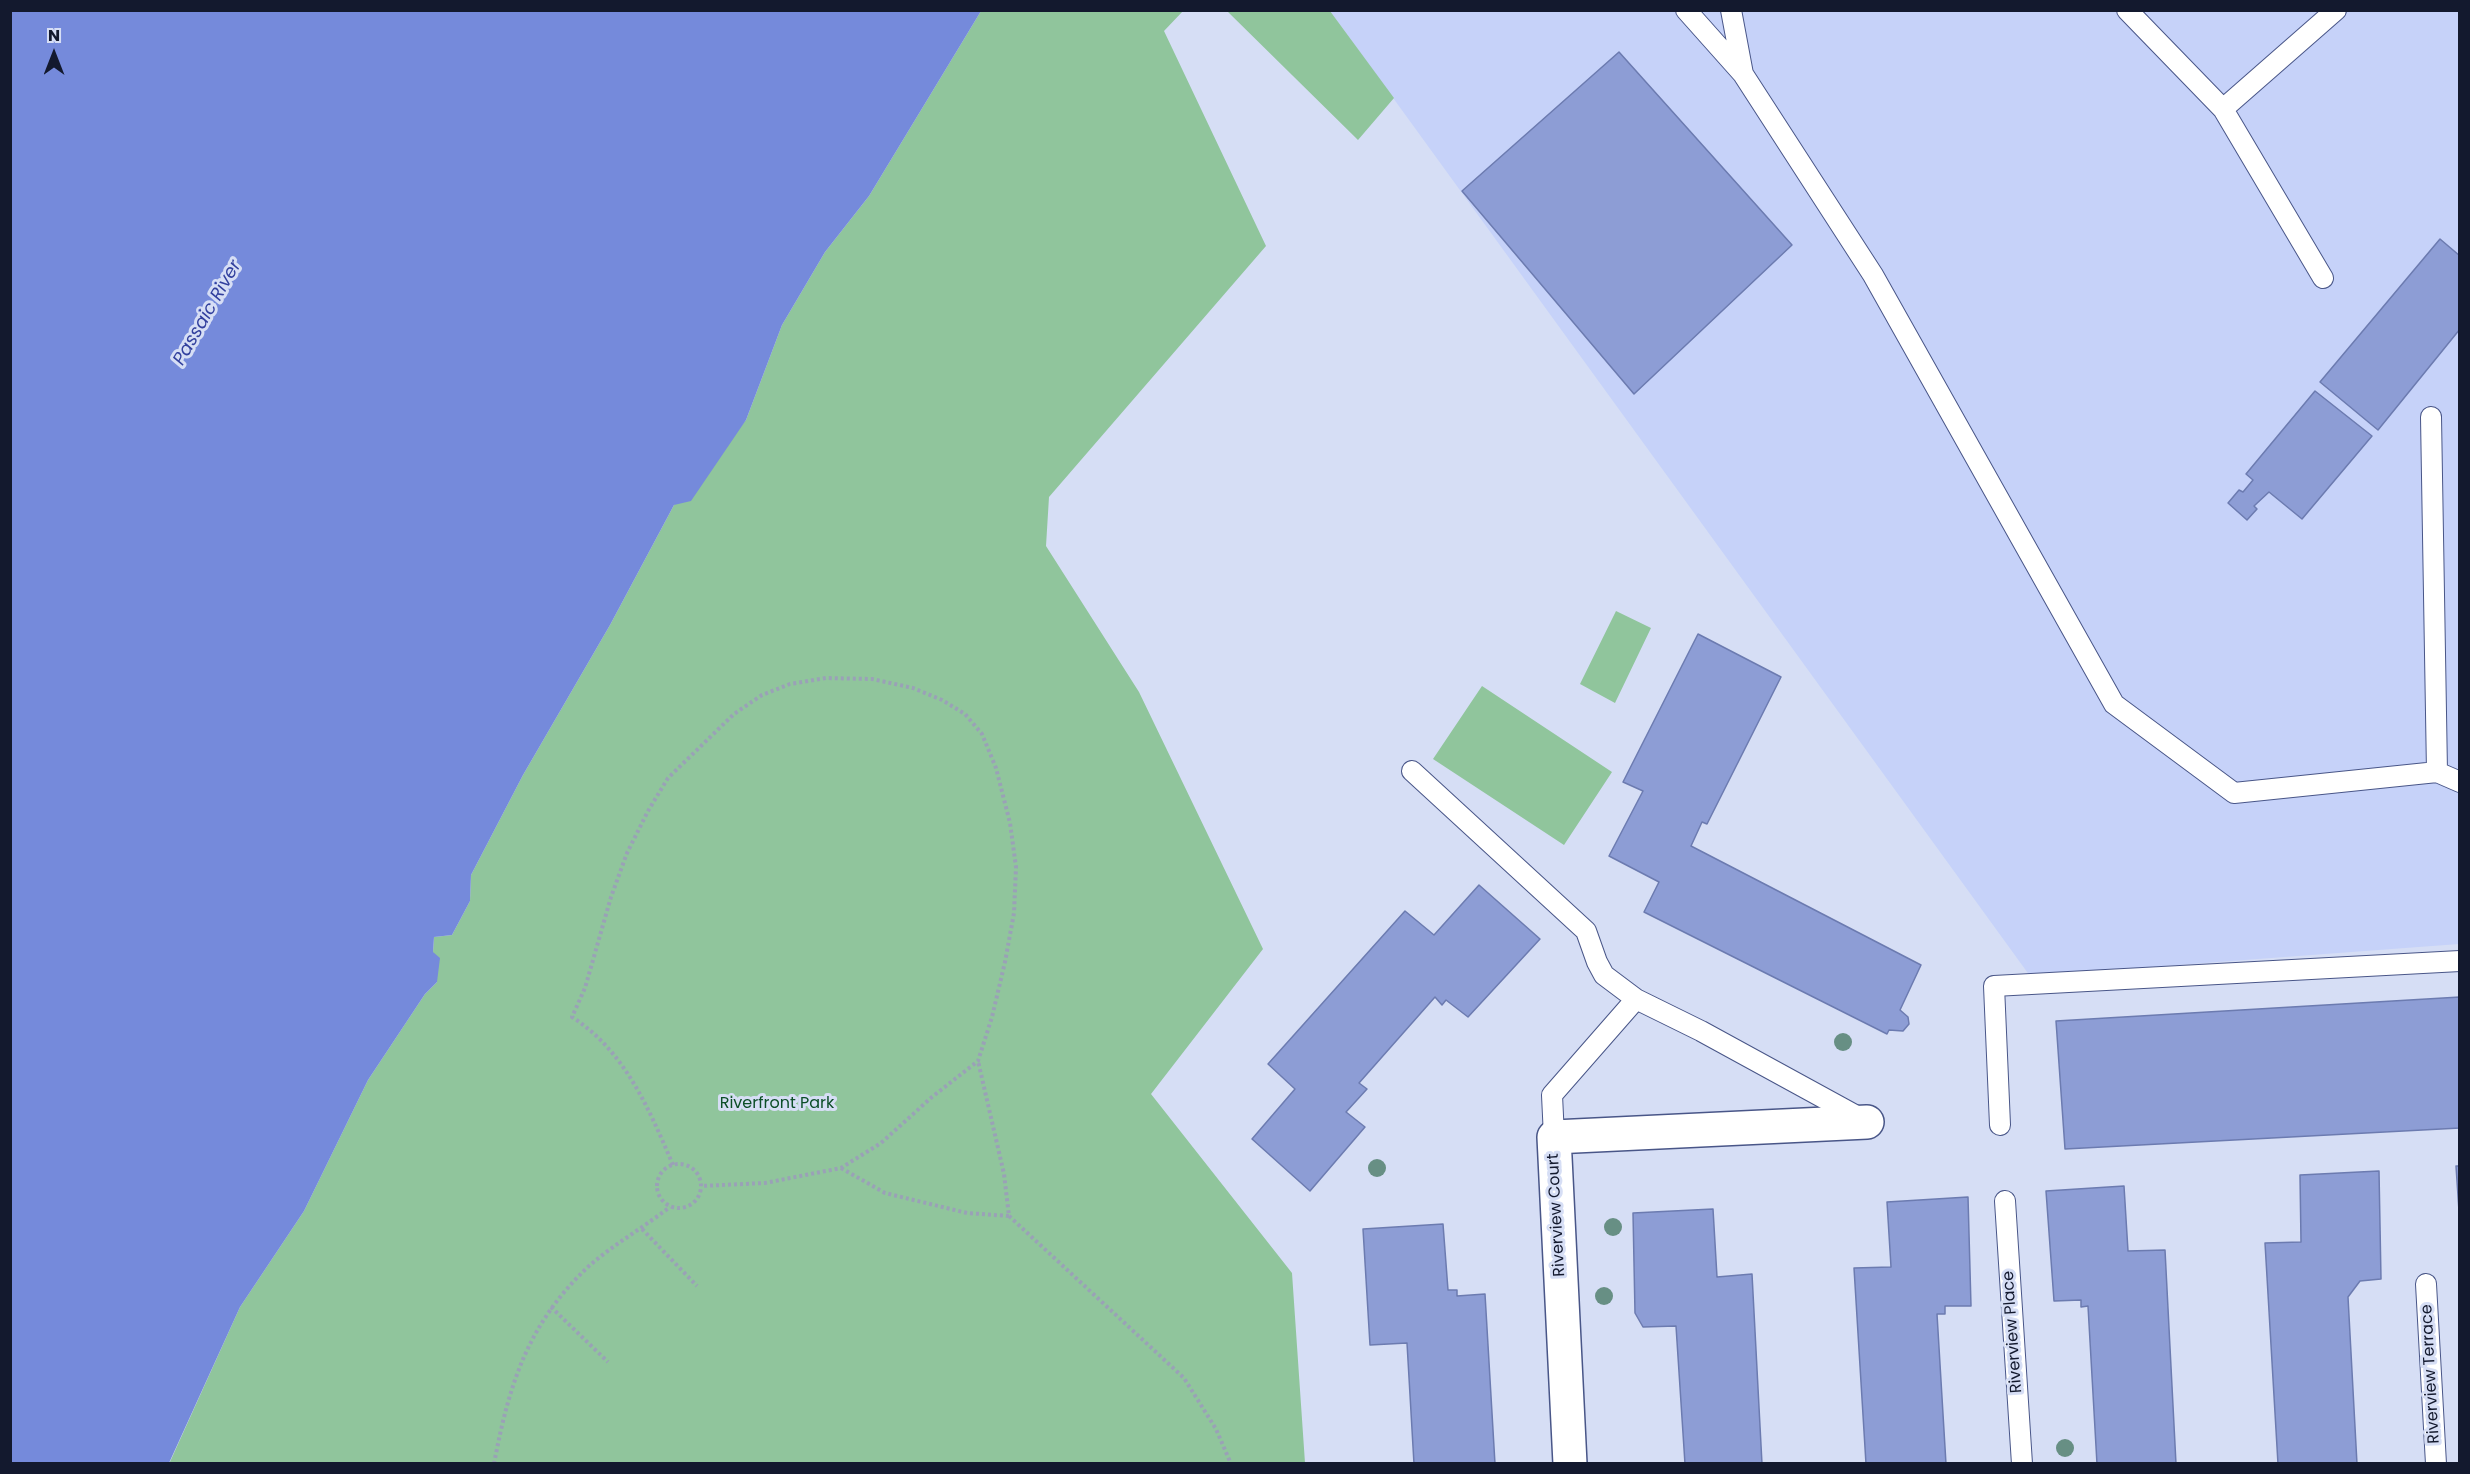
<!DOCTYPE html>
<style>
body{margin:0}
#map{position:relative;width:2470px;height:1474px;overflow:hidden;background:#d6def5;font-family:Poppins,sans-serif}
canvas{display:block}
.frame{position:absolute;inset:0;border:12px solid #13192e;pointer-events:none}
.north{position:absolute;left:24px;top:24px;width:60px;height:60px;-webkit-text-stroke:4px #d6def5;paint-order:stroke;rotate:0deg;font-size:16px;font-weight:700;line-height:24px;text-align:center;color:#13192e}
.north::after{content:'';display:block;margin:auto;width:21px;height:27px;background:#13192e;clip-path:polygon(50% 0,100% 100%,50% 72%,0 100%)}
</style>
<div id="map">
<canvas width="2470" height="1474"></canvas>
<div class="frame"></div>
<div class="north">N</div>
</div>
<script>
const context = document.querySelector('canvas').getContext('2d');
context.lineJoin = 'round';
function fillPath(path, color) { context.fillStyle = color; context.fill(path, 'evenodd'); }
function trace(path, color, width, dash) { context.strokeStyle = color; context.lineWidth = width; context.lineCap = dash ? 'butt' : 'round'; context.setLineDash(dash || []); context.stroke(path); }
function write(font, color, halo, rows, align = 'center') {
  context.font = font + ' Poppins,sans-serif'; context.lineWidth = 6; context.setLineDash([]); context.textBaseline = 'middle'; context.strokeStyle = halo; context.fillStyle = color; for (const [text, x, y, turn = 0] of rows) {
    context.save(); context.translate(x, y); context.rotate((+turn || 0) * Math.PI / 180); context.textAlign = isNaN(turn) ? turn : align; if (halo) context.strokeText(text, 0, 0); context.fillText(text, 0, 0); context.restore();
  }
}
const built = new Path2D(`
 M1330 11H2459V944L2030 976Z`);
const green = new Path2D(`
 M981 11H1183L1164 31 1266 246 1049 497 1046 546 1139 692 1263 949 1151 1094 1292 1273 1305 1463 169 1464 240 1307 304 1211 368 1080 425 994 437 982 433 952 434 937 452 935 470 901 471 875 523 775 610 625 674 505 746 420 782 325 825 252 869 196Z
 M1227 11H1330L1394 98 1358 140Z
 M1616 611 1651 628 1615 703 1580 684Z
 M1482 686 1612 772 1564 845 1433 759Z`);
const water = new Path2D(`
 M10 11H981L869 196 825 252 782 325 746 420 691 501 674 505 610 625 523 775 471 875 470 901 452 935 434 937 433 952 440 958 437 982 425 994 368 1080 304 1211 240 1307 169 1463H11Z`);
const building = new Path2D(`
 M1619 52 1792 245 1634 394 1462 191Z
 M2440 239 2460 256V329L2378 430 2320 382Z
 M2315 391 2372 436 2302 519 2269 492 2254 506 2257 509 2247 520 2228 503 2239 490 2243 492 2253 480 2246 474Z
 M1698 634 1781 677 1707 824 1702 822 1691 846 1921 965 1900 1010 1908 1017 1909 1024 1903 1031 1889 1030 1887 1034 1644 912 1659 882 1609 856 1643 791 1623 782Z
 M1479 885 1540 939 1468 1017 1446 1000 1442 1005 1435 997 1359 1083 1367 1089 1346 1112 1365 1127 1310 1191 1252 1139 1295 1089 1268 1064 1405 911 1434 935Z
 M2460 997V1128L2065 1149 2056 1021Z
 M2456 1166H2460V1226Z
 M2379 1171 2381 1279 2360 1281 2348 1297 2357 1464H2278L2265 1243 2301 1242 2300 1175Z
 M2124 1186 2128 1251 2165 1250 2176 1464H2097L2088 1306 2081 1307V1300L2054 1301 2046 1191Z
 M1968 1197 1971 1306H1945V1314H1937L1946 1464H1866L1854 1268 1891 1267 1887 1202Z
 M1713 1209 1717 1277 1752 1274 1762 1464H1685L1676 1326 1643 1327 1635 1313 1633 1213Z
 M1443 1224 1448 1290H1457V1296L1485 1294 1495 1464H1414L1407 1343 1370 1345 1363 1229Z`);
const path = new Path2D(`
 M657 1186a22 22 0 1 1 44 0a22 22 0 1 1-44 0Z
 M673 1165C649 1109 625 1051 572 1017L585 988 611 897 627 853 648 811 668 778 734 714 762 695 790 684 826 678 872 679 913 688 942 700 965 714 982 734 996 768 1010 823 1016 867 1014 913 1005 962 992 1017 978 1061 932 1097 881 1143 841 1168 765 1183 701 1186
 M841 1168 885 1193 967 1213 1009 1216 1004 1174 978 1061
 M1009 1216 1184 1378 1216 1429 1231 1464
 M642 1229 697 1286
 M551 1307 608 1362
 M494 1464C509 1384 528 1323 589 1266 613 1245 644 1227 670 1207`);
const lane = new Path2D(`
 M1686 10 1743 74
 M1731 10 1743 74 1873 275 2114 704 2234 793 2437 772 2431 417
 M2127 10 2223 109 2323 278
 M2223 109 2336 10
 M1412 771 1586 931 1597 962 1604 975 1636 999
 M2437 772 2460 782
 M2000 1125 1994 986 2460 961
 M1554 1137 1552 1095 1636 999 1701 1031 1862 1119
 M2005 1201 2022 1464
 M2426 1284 2436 1464`);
const street = new Path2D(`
 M1570 1464 1554 1137 1867 1122`);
const trees = [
 [1843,1042],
 [1377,1168],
 [1613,1227],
 [1604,1296],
 [2065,1448]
];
const parkNames = [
 ["Riverfront Park",777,1104]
];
const streetNames = [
 ["Riverview Court",1557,1215,-93],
 ["Riverview Place",2013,1332,-94],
 ["Riverview Terrace",2431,1374,-93]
];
const waterNames = [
 ["Passaic River",208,313,-60]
];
fillPath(built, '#c6d2f9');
fillPath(green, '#90c59c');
fillPath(water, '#758adb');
fillPath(building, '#8d9dd5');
trace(building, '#6c7bb0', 1.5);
trace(lane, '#495688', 22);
trace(street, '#495688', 36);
trace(path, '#9aa1b7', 4, [3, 3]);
trace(lane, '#fff', 20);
trace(street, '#fff', 33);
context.fillStyle = '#678f84';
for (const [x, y] of trees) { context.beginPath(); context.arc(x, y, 9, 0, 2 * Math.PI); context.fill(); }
write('16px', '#0c4e27', '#d6def5', parkNames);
write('16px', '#13192e', '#d6def5', streetNames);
write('italic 18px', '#32409e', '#d6def5', waterNames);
</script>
